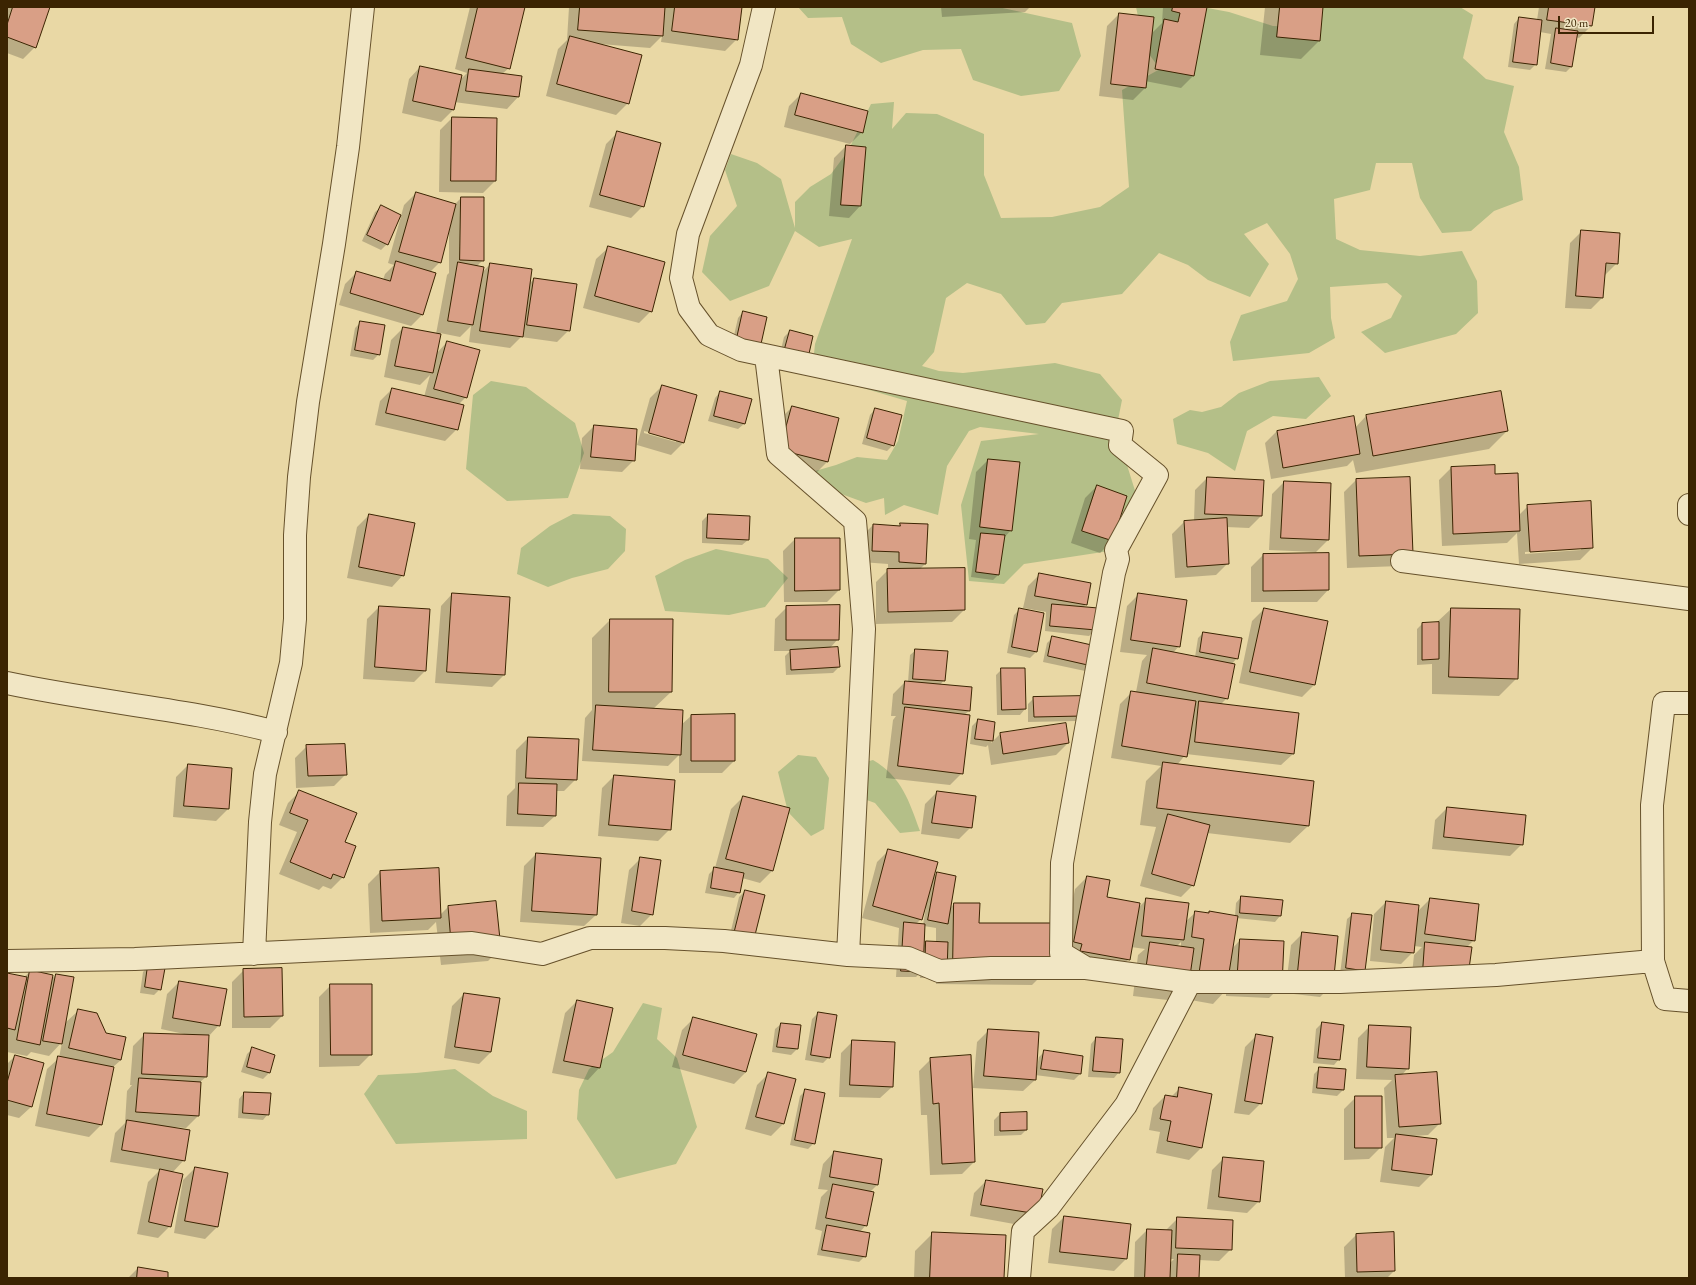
<!DOCTYPE html>
<style>
body{margin:0}
#map{position:relative;width:1696px;height:1285px;overflow:hidden;background:#e9d8a5;font-family:"EB Garamond",serif}
canvas{display:block}
.frame{position:absolute;inset:0;border:8px solid #3b2402;pointer-events:none}
.scale{position:absolute;left:1558px;top:16px;width:96px;height:18px;box-sizing:border-box;border:2px solid #3b2402;border-top:0;padding-left:5px;font-size:12px;line-height:14px;white-space:nowrap;color:#3b2402;-webkit-text-stroke:3px #f1e6c4;paint-order:stroke}
</style>
<div id="map">
<canvas width="1696" height="1285"></canvas>
<div class="frame"></div>
<div class="scale">20 m</div>
</div>
<script>
const context = document.querySelector('canvas').getContext('2d');
context.lineJoin = 'round';
function fillPath(path, color) { context.fillStyle = color; context.fill(path, 'evenodd'); }
function trace(path, color, width, dash) { context.strokeStyle = color; context.lineWidth = width; context.lineCap = dash ? 'butt' : 'round'; context.setLineDash(dash || []); context.stroke(path); }
const green = new Path2D(`
 M798 7H998L1072 23 1081 56 1059 91 1021 96 973 80 961 49 923 50 881 63 851 44 842 17 808 18Z
 M1136 7H1202L1229 12 1273 26 1312 27 1316 7H1460L1473 15 1463 58 1486 79 1514 86 1504 132 1519 167 1523 200 1494 211 1471 231 1442 233 1420 198 1412 163H1376L1370 190 1334 199 1336 239 1360 250 1420 256 1462 251 1477 281 1478 313 1456 334 1385 353 1361 332 1391 318 1402 296 1387 283 1330 287 1331 318 1335 338 1309 353 1233 361 1230 342 1241 315 1287 301 1298 279 1290 254 1267 223 1244 234 1269 264 1250 297 1208 280 1188 265 1159 253 1122 294 1062 303 1045 323 1026 325 1001 294 967 283 946 298 934 352 922 366 939 371 963 373 1055 363 1100 374 1122 400 1116 430 1137 497 1116 550 1024 564 1004 584 969 581 961 505 981 441 1039 434 980 427 969 431 947 466 938 515 904 505 885 515 884 498 866 503 822 487 808 473 836 465 857 457 887 460 898 441 907 401 812 373 815 344 852 239 819 247 795 231 769 286 730 301 702 272 710 236 737 206 725 170 731 154 757 163 781 179 795 228V202L810 187 831 174 848 151 871 104 894 102 892 129 906 113 937 114 984 134V175L1001 218 1052 217 1100 207 1129 187 1122 90 1160 69 1145 49Z
 M1319 377 1331 396 1306 419 1273 416 1247 431 1235 471 1208 453 1177 444 1173 419 1190 410 1202 412 1221 407 1239 393 1270 381Z
 M491 381 526 387 575 423 584 453 568 498 507 501 466 469 473 395Z
 M573 514 610 516 626 529 625 551 608 569 572 578 548 587 517 574 521 548 550 526Z
 M716 549 768 559 788 578 765 607 729 615 665 611 655 576 685 560Z
 M798 755 816 757 829 778 824 829 811 836 788 812 778 772Z
 M873 760C902 777 909 801 920 831L900 833 875 803 853 795 855 765Z
 M643 1003 662 1008 657 1039 677 1058 697 1127 676 1164 616 1179 577 1119 579 1090 589 1069 613 1052Z
 M455 1069 493 1096 527 1111V1139L396 1144 364 1094 378 1075 416 1073Z`);
const shadow = new Path2D(`
 M7 7H49L35 47 23 59 7 53Z
 M470 7H524L509 68 502 74 518 97 507 109 454 102 453 110 441 122 402 113 409 79 420 67 459 81 467 73 455 69Z
 M569 7H664V9L666 7H741L737 39 725 51 661 42 662 36 650 48 600 44 628 103 616 115 546 96 558 49 567 40Z
 M941 7H1030L1025 12 942 17Z
 M1163 7H1206L1193 76 1181 88 1145 81V88L1133 100 1099 96 1107 26 1119 14 1151 34 1162 23Z
 M1265 7H1322L1319 41 1301 59 1260 55Z
 M1539 7H1594L1591 26 1579 38 1576 37 1572 66 1566 72 1545 69 1551 34 1540 32 1536 64 1530 70 1508 67 1514 24 1519 18 1537 20Z
 M801 94 862 132 850 144 784 127 789 106Z
 M452 118 495 181 483 193 439 192 440 130Z
 M618 132 643 206 631 218 589 207 606 144Z
 M846 146 865 148 860 206 849 218 829 216 834 158Z
 M416 193 455 204 461 198 483 260 477 266 482 273 490 264 529 284 534 279 569 330 557 342 521 337 510 348 469 342 471 326 460 337 440 333 436 354 447 342 466 397 458 405 457 429 445 441 375 425 380 401 392 389 424 397 430 375 420 385 384 377 391 340 403 328 436 334 447 275 449 273V230L440 262 430 272 423 314 411 326 339 305 345 284 357 272 383 280 385 274 394 265 388 263 401 216 387 244 381 250 362 241 375 212 381 207 401 216 404 205Z
 M1582 231 1617 263 1604 276 1602 298 1591 309 1565 308 1570 243Z
 M608 248 651 311 639 323 583 308 596 259Z
 M743 312 766 317 732 344 738 318Z
 M361 322 379 354 373 360 350 356 355 328Z
 M790 331 801 363 779 358 784 337Z
 M662 386 696 396 683 443 671 455 637 445 650 398ZM644 431 676 440V442L644 433Z
 M720 392 744 424 738 429 708 421 715 398Z
 M792 407 827 462 815 474 769 462 780 419Z
 M875 409 893 445 887 451 862 444 870 415Z
 M1366 416 1507 431 1489 449 1356 473 1353 460 1347 466 1271 479 1265 443 1277 431 1353 418 1355 428Z
 M594 426 634 460 622 472 580 469 582 438Z
 M988 460 1011 530 1003 539 999 574 993 580 971 577 976 540 969 539 976 472Z
 M1451 468 1494 475 1519 515 1528 506 1592 548 1580 560 1519 564 1517 533 1507 543 1442 546 1439 480ZM1581 548V550L1525 554V552Z
 M1207 478 1263 481 1261 516 1249 528 1226 527 1228 563 1216 575 1175 578 1172 534 1184 522 1194 521 1195 490Z
 M1356 480 1400 566 1347 568 1344 492Z
 M1284 482 1328 540 1316 552 1269 550 1272 494Z
 M1097 486 1112 541 1100 553 1071 543 1085 498Z
 M369 515 403 575 392 587 347 578 357 527Z
 M708 515 748 540 742 545 702 543V521Z
 M901 524 926 563 919 570 964 610 952 622 876 624V582L888 570V564L861 562V537L873 525 898 527Z
 M795 539 839 590 827 602H784L783 551Z
 M1263 555 1328 590 1317 602H1251V567Z
 M1040 574 1086 604 1083 608 1095 630 1089 636 1045 631 1046 612 1023 608 1028 586Z
 M452 594 504 675 492 687 435 683 441 606Z
 M1139 594 1179 646 1173 653 1195 657 1198 638 1203 633 1237 658 1231 665 1227 698 1220 705 1293 754 1281 765 1186 754 1177 765 1308 826 1290 843 1207 833 1193 885 1181 897 1140 886 1156 827 1140 825 1146 781 1161 766 1111 758 1120 704 1132 692H1136L1142 661 1147 655 1120 652 1127 606Z
 M379 607 426 670 414 682 363 679 367 619Z
 M787 607 838 639 830 648 839 667 833 673 786 675 785 656 790 651H774L775 619Z
 M1020 609 1043 614 1036 652 1030 658 1007 653 1014 615Z
 M1264 609 1314 685 1302 697 1239 683 1252 621Z
 M1451 609 1519 610 1517 678 1499 696 1432 694V664L1417 665V629L1422 624 1436 623Z
 M610 620 671 692 653 709 681 725 691 716 734 761 722 773H679V755L668 766 582 761 585 718 592 710V638Z
 M1053 637 1091 665 1085 671 1043 662 1047 643Z
 M916 650 944 680 940 685 969 711 964 715 962 773 950 785 886 778 893 720 896 716H891L893 694 905 682H908L910 655Z
 M1002 669 1025 709 1020 715H997L996 675Z
 M1082 697 1076 721 1028 722V704L1034 698Z
 M978 720 994 723 991 743 1000 734 1065 724 1068 743 1056 755 991 765 988 745 986 747 970 744 972 726Z
 M528 738 576 779 564 791H556L555 816 543 827 506 826 507 796 515 788 516 750Z
 M307 746 346 774 334 786 296 788 295 758Z
 M188 765 228 809 216 821 173 817 176 777Z
 M614 776 670 829 658 841 598 836 602 788Z
 M300 791 344 842 343 877 331 889 323 886 319 890 279 874 297 832 279 825 288 803Z
 M937 792 971 827 959 839 921 834 925 804Z
 M743 797 789 809 772 871 760 883 742 878 739 892 734 898 705 893 709 874 715 868 731 809Z
 M1447 808 1522 844 1510 856 1432 849 1435 820Z
 M889 850 933 878 937 873 949 909 954 904 978 924 1050 967 1032 985 936 984V978H920V973L916 977H896L899 928 862 918 877 862ZM925 907H926L923 925 916 924 921 919ZM924 926 936 928V942H927L923 946Z
 M536 854 596 915 584 926 520 922 524 866Z
 M641 858 652 914 640 926 621 923 629 870Z
 M380 872 440 915 448 907 500 949 488 961 441 965 436 922 428 930 370 933 368 884Z
 M1087 877 1106 898 1138 908 1147 899 1185 922 1196 912 1208 914 1209 912 1235 916 1236 903 1241 897 1280 916 1275 922 1236 918 1232 949 1240 940 1281 986 1269 998 1226 996V990L1213 1004 1185 999 1176 1001 1133 996 1138 955 1145 949 1131 947 1129 959 1117 971 1062 954 1075 889ZM1181 942V947H1176Z
 M745 891 752 942 728 943 739 897Z
 M1430 899 1474 940 1466 948 1411 983 1414 955 1422 947 1414 946 1413 952 1401 964 1370 961 1374 914 1386 902 1417 912Z
 M1353 914 1364 970 1340 974 1347 919Z
 M1303 933 1332 985 1320 997 1285 993 1291 945Z
 M148 966 160 989 154 995 140 993 143 972Z
 M244 970 282 1016 270 1028H232V982Z
 M31 971 51 979 56 975 73 978 64 1024 79 1010 106 1034 121 1060 113 1067 101 1125 89 1137 35 1126 47 1069 59 1058 62 1042 49 1056 31 1052 27 1056 7 1052V974L24 977Z
 M179 982 219 1025 208 1037 206 1077 200 1082 198 1116 186 1128 171 1127 184 1160 172 1173 170 1226 158 1238 137 1234 148 1182 160 1170 110 1162 115 1133 125 1123 127 1091 132 1085H130L133 1046 145 1034 189 1035 161 1029 167 994Z
 M331 985 371 1054 359 1066 319 1067V997Z
 M464 994 499 999 491 1052 479 1064 444 1058 452 1006Z
 M577 1001 612 1008 599 1068 588 1080 552 1073 565 1013Z
 M818 1013 829 1057 823 1063 805 1060 812 1019Z
 M694 1018 746 1072 734 1084 672 1067 682 1030Z
 M1322 1023 1339 1059 1334 1065 1313 1063 1316 1029Z
 M781 1024 800 1026 797 1049 791 1055 772 1052 775 1029Z
 M1370 1026 1408 1068 1401 1076 1440 1123 1428 1135 1413 1136 1431 1175 1419 1187 1380 1182 1385 1147 1394 1138H1387L1384 1088 1392 1080 1356 1079 1358 1038Z
 M989 1030 1036 1067H1037L1039 1057 1045 1051 1082 1057 1080 1074 1074 1080 1035 1075V1080L1023 1091 973 1088 977 1042Z
 M1257 1035 1261 1103 1249 1115 1234 1113 1245 1047Z
 M1096 1038 1119 1072 1114 1078 1088 1077 1091 1044Z
 M853 1041 892 1087 880 1098 839 1097 841 1053Z
 M253 1048 274 1055 269 1073 263 1079 241 1072 247 1054Z
 M15 1056 31 1107 19 1118 7 1115V1064Z
 M931 1059 974 1162 962 1174 930 1175 927 1115H921L919 1071Z
 M1320 1068 1343 1090 1337 1096 1312 1093 1314 1074Z
 M769 1073 783 1124 771 1136 745 1129 757 1085Z
 M1179 1089 1201 1148 1189 1160 1156 1153 1160 1132 1149 1130 1153 1108 1165 1096 1171 1097Z
 M806 1090 814 1143 808 1149 790 1145 800 1096Z
 M244 1093 268 1114 263 1120 238 1118 239 1099Z
 M1356 1097 1381 1147 1369 1159 1344 1160V1109Z
 M1026 1113V1130L1021 1135 994 1136V1120L1000 1114Z
 M834 1152 877 1185 870 1192 866 1225 860 1232 865 1256 859 1262 817 1255 822 1231 815 1229 821 1197 828 1190 818 1189 823 1164Z
 M1224 1158 1259 1201 1247 1213 1207 1209 1212 1170Z
 M195 1168 227 1174 217 1227 205 1239 174 1233 183 1180Z
 M986 1181 1041 1190 1025 1226 970 1216 974 1193Z
 M1064 1217 1126 1259 1114 1271 1048 1263 1052 1229Z
 M1178 1218 1231 1249 1219 1261 1199 1260 1198 1278H1134L1135 1242 1147 1230H1166ZM1169 1259H1174L1169 1264Z
 M933 1233 1003 1278H914L915 1251Z
 M1356 1235 1394 1271 1387 1278H1345L1344 1247Z
 M138 1268 167 1278H128Z`);
const building = new Path2D(`
 M13 7H50L36 48 7 37V25Z
 M478 7H525L510 69 466 58Z
 M580 7H665L663 36 578 30Z
 M675 7H742L738 40 672 31Z
 M1173 7H1207L1194 76 1155 69 1164 19 1178 22 1180 13 1172 11Z
 M1280 7H1323L1320 41 1277 37Z
 M1549 7H1595L1592 26 1547 20Z
 M1119 13 1154 17 1146 88 1111 84Z
 M1519 17 1542 20 1537 65 1513 62Z
 M1556 28 1578 31 1572 67 1551 63Z
 M570 36 642 55 629 104 557 84Z
 M420 66 462 75 454 110 413 101Z
 M469 69 522 76 519 97 466 91Z
 M801 93 868 111 863 133 795 115Z
 M452 117 497 118 496 181H451Z
 M617 131 661 143 644 207 600 195Z
 M846 145 866 147 861 206 841 205Z
 M416 192 456 204 441 263 399 252Z
 M461 197H484V261L460 260Z
 M381 205 401 215 388 245 367 235Z
 M1581 230 1620 233 1618 264 1606 263 1603 298 1576 296Z
 M608 246 665 262 652 312 595 296Z
 M396 261 436 273 423 315 350 293 356 271 390 281Z
 M458 262 484 267 473 325 448 321Z
 M490 263 532 269 523 337 480 331Z
 M534 278 577 284 570 331 527 325Z
 M743 311 767 317 761 344 737 338Z
 M360 321 385 325 380 355 355 350Z
 M403 327 441 334 433 373 395 366Z
 M790 330 813 336 808 358 784 352Z
 M447 341 480 350 467 398 434 389Z
 M662 385 697 395 684 443 649 433Z
 M392 388 464 405 458 430 386 413Z
 M720 391 752 399 745 424 714 416Z
 M1501 391 1508 431 1373 456 1366 415Z
 M792 406 839 418 828 462 780 450Z
 M875 408 902 415 894 446 867 438Z
 M1354 416 1360 454 1283 468 1277 431Z
 M594 425 637 429 635 461 591 457Z
 M988 459 1020 462 1012 531 980 527Z
 M1495 465V474L1518 473 1520 531 1453 534 1451 467Z
 M1207 477 1264 480 1262 516 1205 514Z
 M1410 477 1413 554 1359 556 1356 479Z
 M1284 481 1331 483 1329 540 1281 538Z
 M1097 485 1127 496 1113 541 1082 531Z
 M1591 501 1593 548 1530 552 1527 505Z
 M369 514 415 523 404 576 359 567Z
 M708 514 750 516 749 540 707 538Z
 M1227 518 1229 564 1187 567 1184 521Z
 M900 523 928 524 926 564 899 562V552L872 551 873 524 900 526Z
 M981 533 1005 535 999 575 976 572Z
 M795 538H840V590L795 591Z
 M1329 553V590L1263 591V554Z
 M965 568V610L888 612 887 569Z
 M1039 573 1091 583 1087 605 1035 596Z
 M452 593 510 597 505 675 447 672Z
 M1138 593 1187 600 1180 647 1131 640Z
 M1052 604 1098 608 1096 630 1050 626Z
 M840 605 839 640H786V606Z
 M379 606 430 609 426 671 375 667Z
 M1019 608 1044 613 1037 652 1012 647Z
 M1264 608 1328 621 1315 685 1250 672Z
 M1451 608 1520 609 1518 679 1449 677Z
 M610 619H673L672 692H609Z
 M1439 622V659L1422 660V623Z
 M1203 632 1242 638 1238 659 1200 652Z
 M1052 636 1096 646 1092 666 1048 656Z
 M838 647 840 667 791 670 790 650Z
 M1153 648 1235 664 1228 699 1147 683Z
 M915 649 948 651 945 681 913 679Z
 M1001 668H1025L1026 709 1002 710Z
 M905 681 972 687 970 711 903 704Z
 M1131 691 1196 701 1187 757 1122 746Z
 M1083 696V716L1034 717 1033 697Z
 M1199 701 1299 713 1294 754 1195 742Z
 M596 705 683 710 681 755 593 750Z
 M905 707 970 715 963 774 898 766Z
 M735 714V761H691V715Z
 M978 719 995 722 993 741 975 739Z
 M1066 723 1069 743 1003 754 1000 733Z
 M528 737 579 739 577 780 526 778Z
 M345 744 347 775 308 776 306 745Z
 M1163 762 1314 781 1309 826 1157 808Z
 M188 764 232 768 229 809 184 806Z
 M614 775 675 780 671 830 609 825Z
 M519 783 557 784 556 816 518 814Z
 M299 790 357 813 345 842 356 846 344 878 333 874 331 879 290 862 308 820 290 813Z
 M937 791 976 796 972 828 932 823Z
 M743 796 790 808 773 871 726 859Z
 M1447 807 1526 815 1523 845 1444 837Z
 M1168 814 1210 825 1194 886 1152 874Z
 M888 849 938 862 922 920 873 906Z
 M536 853 601 858 597 915 532 911Z
 M640 857 661 860 653 915 632 911Z
 M714 867 744 873 740 893 711 888Z
 M439 868 441 918 382 921 380 871Z
 M937 872 956 876 948 924 928 920Z
 M1087 876 1110 880 1107 897 1140 903 1130 960 1080 951 1082 944 1074 942Z
 M745 890 765 895 753 943 733 938Z
 M1241 896 1283 900 1281 916 1240 913Z
 M1146 898 1189 903 1184 940 1142 936Z
 M1430 898 1479 904 1475 941 1425 934Z
 M496 901 501 949 452 954 448 906Z
 M1386 901 1419 905 1414 953 1381 950Z
 M954 903H980L979 923H1051V967L953 966Z
 M1195 911 1209 913V911L1238 916 1226 992 1197 987 1204 939 1192 937Z
 M1352 913 1372 915 1365 971 1346 968Z
 M904 922 925 924 923 972 901 971Z
 M1302 932 1338 936 1333 986 1297 981Z
 M1240 939 1284 941 1282 986 1237 984Z
 M926 941 948 942 947 973 925 972Z
 M1150 942 1194 948 1188 990 1144 984Z
 M1425 942 1472 947 1468 976 1423 971Z
 M148 965 165 968 161 990 145 987Z
 M282 968 283 1016 244 1017 243 969Z
 M30 970 53 975 40 1045 17 1040Z
 M7 973 27 977 15 1030 7 1028Z
 M56 974 74 977 62 1044 43 1041Z
 M179 981 227 989 220 1026 173 1018Z
 M330 984H372V1055H331Z
 M464 993 500 998 491 1052 455 1047Z
 M577 1000 613 1008 600 1068 564 1061Z
 M78 1009 97 1013 106 1033 126 1037 121 1060 69 1048Z
 M818 1012 837 1015 830 1058 811 1055Z
 M693 1017 757 1034 746 1072 683 1055Z
 M1322 1022 1344 1025 1340 1060 1318 1058Z
 M781 1023 801 1025 798 1049 777 1047Z
 M1369 1025 1411 1027 1409 1069 1367 1067Z
 M988 1029 1039 1032 1036 1080 984 1076Z
 M144 1033 209 1035 207 1077 142 1074Z
 M1256 1034 1273 1037 1262 1104 1245 1101Z
 M1096 1037 1123 1039 1120 1073 1093 1071Z
 M852 1040 895 1042 893 1087 850 1085Z
 M252 1047 275 1055 270 1073 247 1067Z
 M1044 1050 1083 1056 1081 1074 1041 1069Z
 M15 1055 44 1063 32 1107 7 1100V1083Z
 M971 1055 975 1162 942 1164 939 1103 933 1104 930 1058Z
 M58 1056 114 1067 102 1125 47 1114Z
 M1319 1067 1346 1069 1344 1090 1317 1088Z
 M768 1072 796 1079 784 1124 756 1117Z
 M1437 1072 1441 1124 1399 1127 1395 1075Z
 M139 1078 201 1082 199 1116 136 1112Z
 M1179 1087 1212 1094 1202 1148 1167 1141 1171 1121 1160 1119 1165 1095 1177 1097Z
 M805 1089 825 1093 815 1144 795 1140Z
 M244 1092 271 1093 269 1115 243 1113Z
 M1355 1096H1382V1148H1355Z
 M1027 1112V1130L1000 1131V1113Z
 M127 1120 190 1130 185 1161 122 1150Z
 M1396 1134 1437 1139 1432 1175 1392 1170Z
 M834 1151 882 1159 878 1185 830 1177Z
 M1223 1157 1264 1161 1260 1202 1219 1197Z
 M195 1167 228 1173 218 1227 185 1221Z
 M160 1169 183 1174 171 1227 149 1222Z
 M986 1180 1043 1189 1038 1214 981 1205Z
 M833 1184 874 1192 867 1226 826 1218Z
 M1064 1216 1131 1224 1127 1259 1060 1252Z
 M1177 1217 1233 1220 1232 1250 1176 1248Z
 M827 1225 870 1233 866 1257 822 1250Z
 M1147 1229 1172 1230 1170 1278H1145Z
 M932 1232 1006 1235 1004 1278H930Z
 M1394 1232 1395 1271 1357 1272 1356 1234Z
 M1178 1254 1200 1255 1199 1278H1177Z
 M138 1267 168 1272V1278H137Z`);
const minor = new Path2D(`
 M764 7 751 65 688 234 681 278 689 308 709 335 741 350 1122 431 1120 445 1157 475 1116 550 1118 559 1114 573 1062 863 1061 953 1086 968
 M766 356 778 454 855 521 864 629 848 955
 M1689 505V514
 M1402 561 1689 599
 M7 683C96 702 188 709 276 732
 M1689 703H1664L1652 805 1653 961 1665 999 1689 1001
 M254 954 260 822 265 774 291 663 295 619V535L299 477 308 402 334 244 348 147 363 7
 M7 961 135 959 472 943 542 954 590 938H665L724 941 848 955 908 958 939 971 991 968H1086L1190 982H1340L1496 975 1653 961
 M1019 1278 1023 1231 1048 1208 1126 1105 1190 982`);
fillPath(green, '#b4bf88');
fillPath(shadow, '#0003');
fillPath(building, '#d99f86');
trace(building, '#3b2402', 1);
trace(minor, '#66512b', 24);
trace(minor, '#f1e6c4', 22);
</script>
